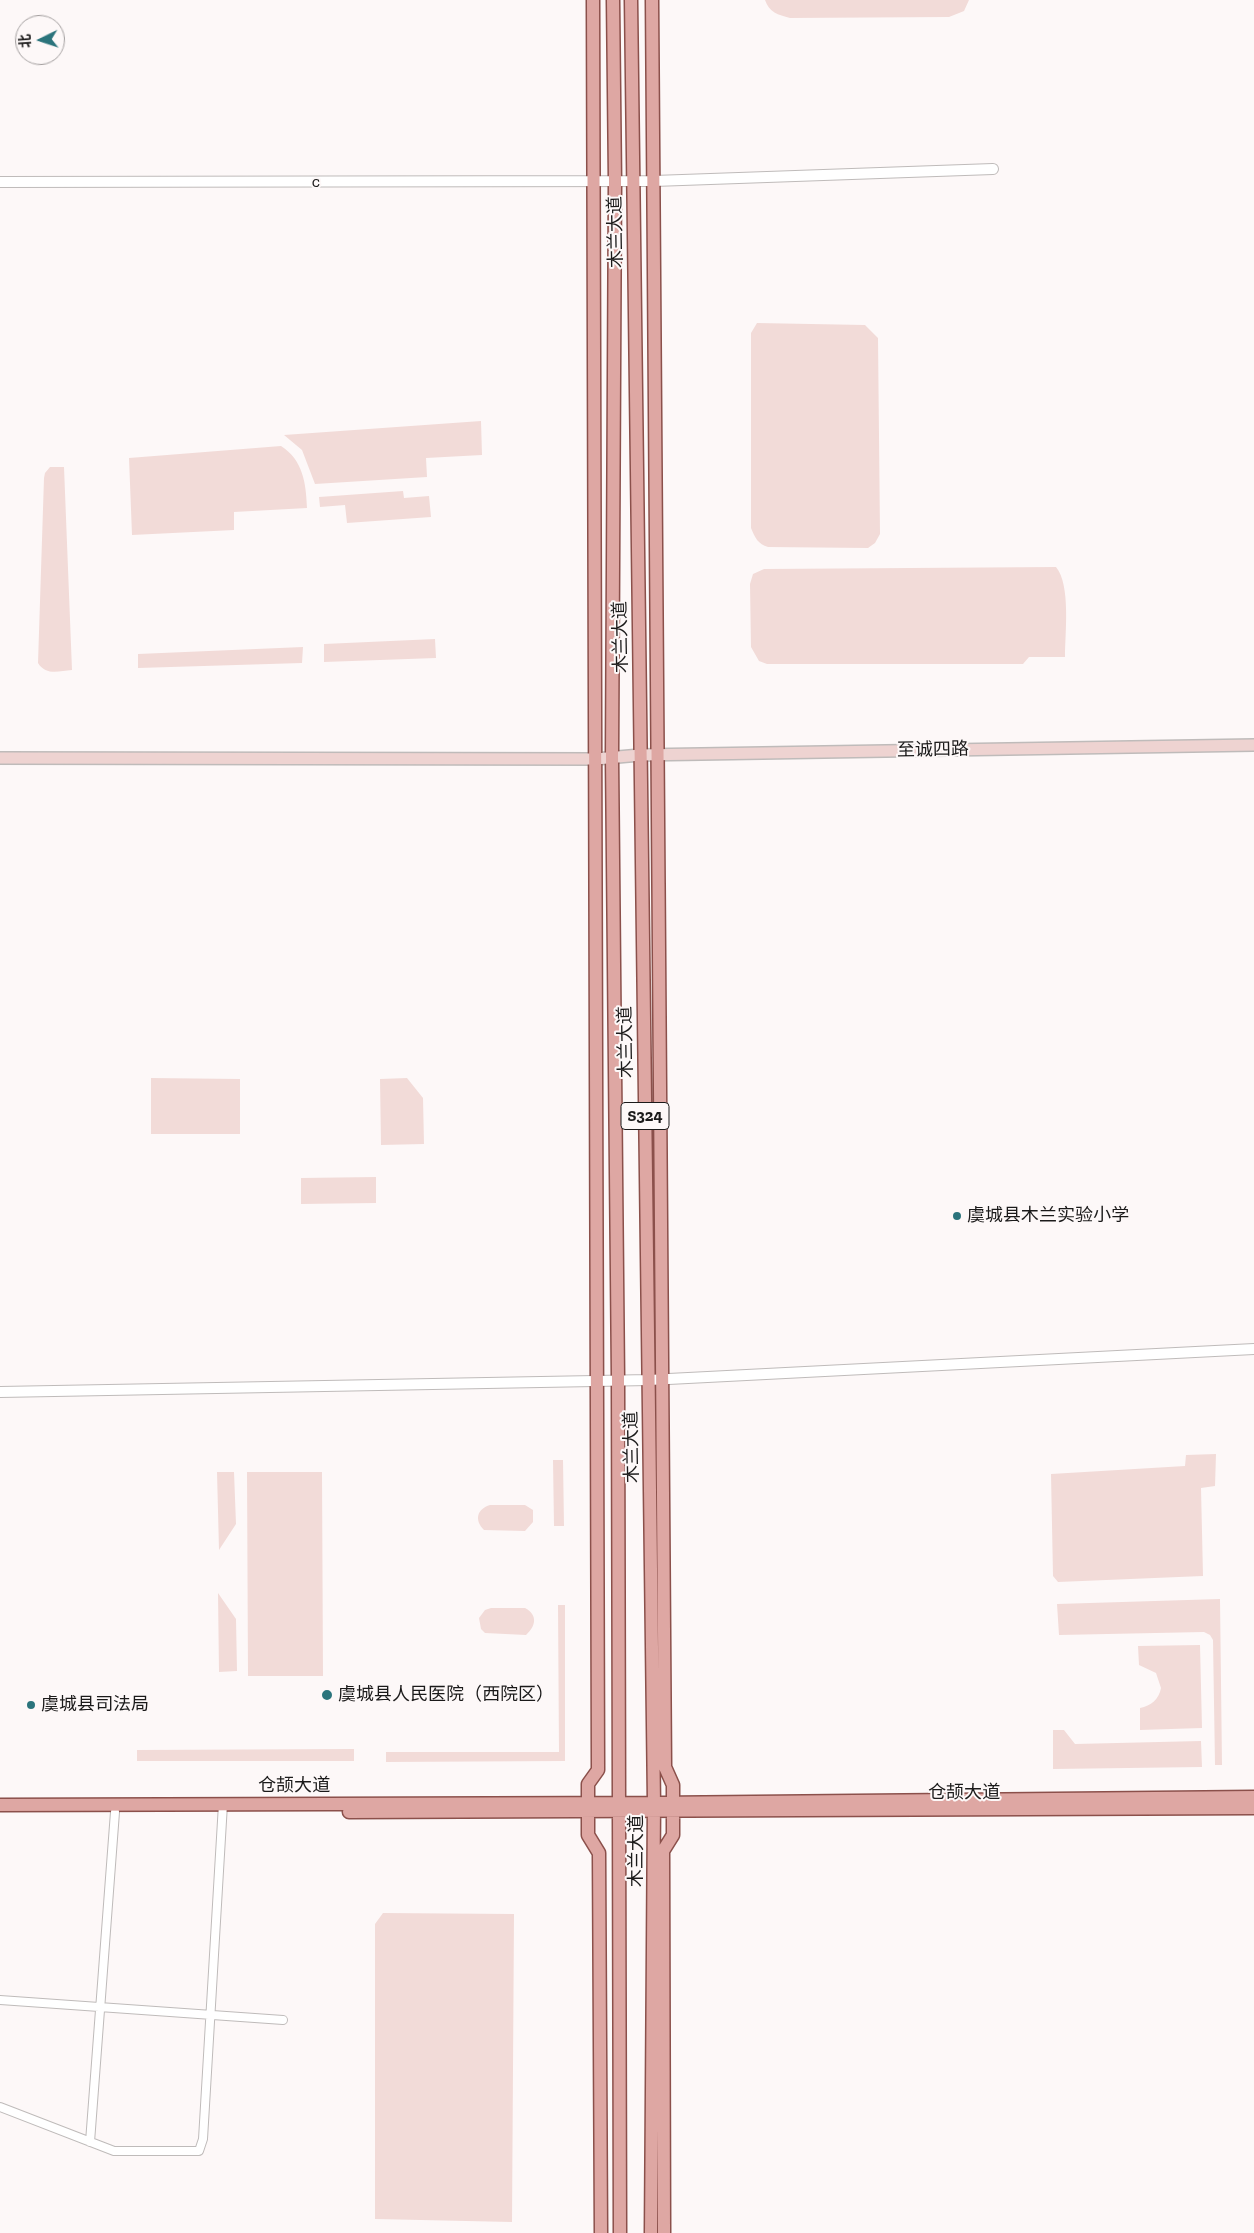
<!DOCTYPE html>
<meta charset="utf-8">
<style>
body{margin:0}
#map{position:relative;width:1254px;height:2233px;overflow:hidden;background:#fdf8f8;font-family:"Zilla Slab","Noto Sans SC",serif}
canvas{display:block}
.north{position:absolute;left:15px;top:15px;width:50px;height:50px;box-sizing:border-box;background:#fdf8f8;border:1px solid #a39f9f;border-radius:50%;rotate:266deg;font-size:14px;font-weight:700;line-height:20px;text-align:center;color:#1b1a1a}
.north::after{content:'';display:block;margin:auto;width:18px;height:22px;background:#2b747c;clip-path:polygon(50% 0,100% 100%,50% 72%,0 100%)}
</style>
<div id="map">
<canvas width="1254" height="2233"></canvas>
<div class="north">北</div>
</div>
<script>
const context = document.querySelector('canvas').getContext('2d');
context.lineJoin = 'round';
function fillPath(path, color) { context.fillStyle = color; context.fill(path, 'evenodd'); }
function trace(path, color, width, dash) { context.strokeStyle = color; context.lineWidth = width; context.lineCap = dash ? 'butt' : 'round'; context.setLineDash(dash || []); context.stroke(path); }
function write(font, color, halo, rows, align = 'center') {
  context.font = font + ' "Zilla Slab","Noto Sans SC",serif'; context.lineWidth = 4; context.setLineDash([]); context.textBaseline = 'middle'; context.strokeStyle = halo; context.fillStyle = color; for (const [text, x, y, turn = 0] of rows) {
    context.save(); context.translate(x, y); context.rotate((+turn || 0) * Math.PI / 180); context.textAlign = isNaN(turn) ? turn : align; if (halo) context.strokeText(text, 0, 0); context.fillText(text, 0, 0); context.restore();
  }
}
const green = new Path2D(`
 M765 0H969L964 11 949 17 790 18C778 15 769 12 765 0Z
 M757 323 865 325 878 338 880 534 875 543 868 548 768 547C758 544 755 538 751 528V333Z
 M481 421 482 455 426 458 427 477 315 484 302 450 284 435Z
 M281 446C303 460 306 483 307 508L234 512V530L132 535 129 458Z
 M50 467H64L72 670C59 671 46 676 38 663L44 478 45 473Z
 M403 491 404 498 429 496 431 517 347 523 345 505 320 507 319 497Z
 M1056 567C1071 585 1065 634 1065 657H1029L1023 664H767L759 661 751 647 750 584 753 574 764 569Z
 M435 639 436 658 324 662V644Z
 M303 647 302 663 138 668V654Z
 M151 1078 240 1079V1134H151Z
 M407 1078 423 1098 424 1144 381 1145 380 1079Z
 M376 1177V1203L301 1204V1178Z
 M1216 1454 1215 1486 1201 1488 1203 1576 1058 1582 1053 1576 1051 1474 1185 1466 1186 1455Z
 M553 1460H563L564 1526H554Z
 M217 1472H234L236 1524 219 1550Z
 M247 1472H322L323 1676H248Z
 M490 1505H525L533 1510V1522L525 1531 484 1530C474 1520 477 1509 490 1505Z
 M218 1593 236 1619 237 1671 219 1672Z
 M1220 1599 1222 1765H1215L1213 1640 1210 1635 1204 1632 1059 1635 1057 1604Z
 M558 1605H565V1761L386 1762V1752H559Z
 M491 1608H525C538 1615 536 1626 526 1635L485 1633 481 1629 479 1618 485 1610Z
 M1200 1645 1202 1728 1140 1730V1708C1151 1706 1159 1699 1161 1688L1156 1673 1139 1665 1138 1646Z
 M1053 1730H1064L1075 1744 1201 1741 1202 1767 1053 1769Z
 M354 1749V1761H137V1750Z
 M383 1913 514 1914 512 2222 375 2219V1924Z`);
const minor = new Path2D(`
 M0 2000 283 2020
 M0 2107 114 2151H199L203 2139 223 1804
 M90 2142 115 1812`);
const tertiary = new Path2D(`
 M0 182 654 181 993 169
 M0 1392 649 1380 1254 1349`);
const secondary = new Path2D(`
 M0 758 596 759 640 755 1254 745`);
const primary = new Path2D(`
 M593 0 598 1770 588 1784V1835L599 1853 601 2233
 M613 0 615 181 612 757 618 1379 620 2233
 M631 0 654 1803 651 2233
 M652 0C658 589 659 1178 665 1767L673 1785V1835L663 1851 664 2233
 M0 1805 654 1803 1254 1797
 M349 1812 1254 1808`);
const markers = [
 [957,1216,5,"#2b747c"],
 [327,1695,6,"#2b747c"],
 [31,1705,5,"#2b747c"]
];
const shields = [
 [645,1116,48]
];
const shieldNames = [
 ["S324",645,1116]
];
const streetNames = [
 ["c",316,182],
 ["木兰大道",616,232,-91],
 ["木兰大道",621,637,-91],
 ["至诚四路",933,750,-1],
 ["木兰大道",626,1042,-91],
 ["木兰大道",632,1447,-91],
 ["仓颉大道",294,1786],
 ["仓颉大道",964,1793],
 ["木兰大道",637,1851,-90]
];
const poiNames = [
 ["虞城县木兰实验小学",967,1216],
 ["虞城县人民医院（西院区）",338,1695],
 ["虞城县司法局",41,1705]
];
fillPath(green, '#f2dbd8');
trace(minor, '#bfbbba', 10);
trace(tertiary, '#bfbbba', 12);
trace(secondary, '#bfbbba', 14);
trace(primary, '#8b504b', 15);
trace(minor, '#fff', 8);
trace(tertiary, '#fff', 10);
trace(secondary, '#eed3d1', 11);
trace(primary, '#dea7a3', 12);
for (const [x, y, r, color] of markers) { const dot = new Path2D(); dot.arc(x, y, r, 0, 2 * Math.PI); context.fillStyle = color; context.fill(dot); trace(dot, '#fdf8f8', 2); }
for (const [x, y, w] of shields) { const box = new Path2D(); box.roundRect(x - w / 2, y - 13.5, w, 27, 4); context.fillStyle = '#fdf8f8'; context.fill(box); trace(box, '#1b1a1a', 1); }
write('bold 16px', '#1b1a1a', null, shieldNames);
write('18px', '#1b1a1a', '#fdf8f8', streetNames);
write('18px', '#1b1a1a', '#fdf8f8', poiNames, 'left');
</script>
